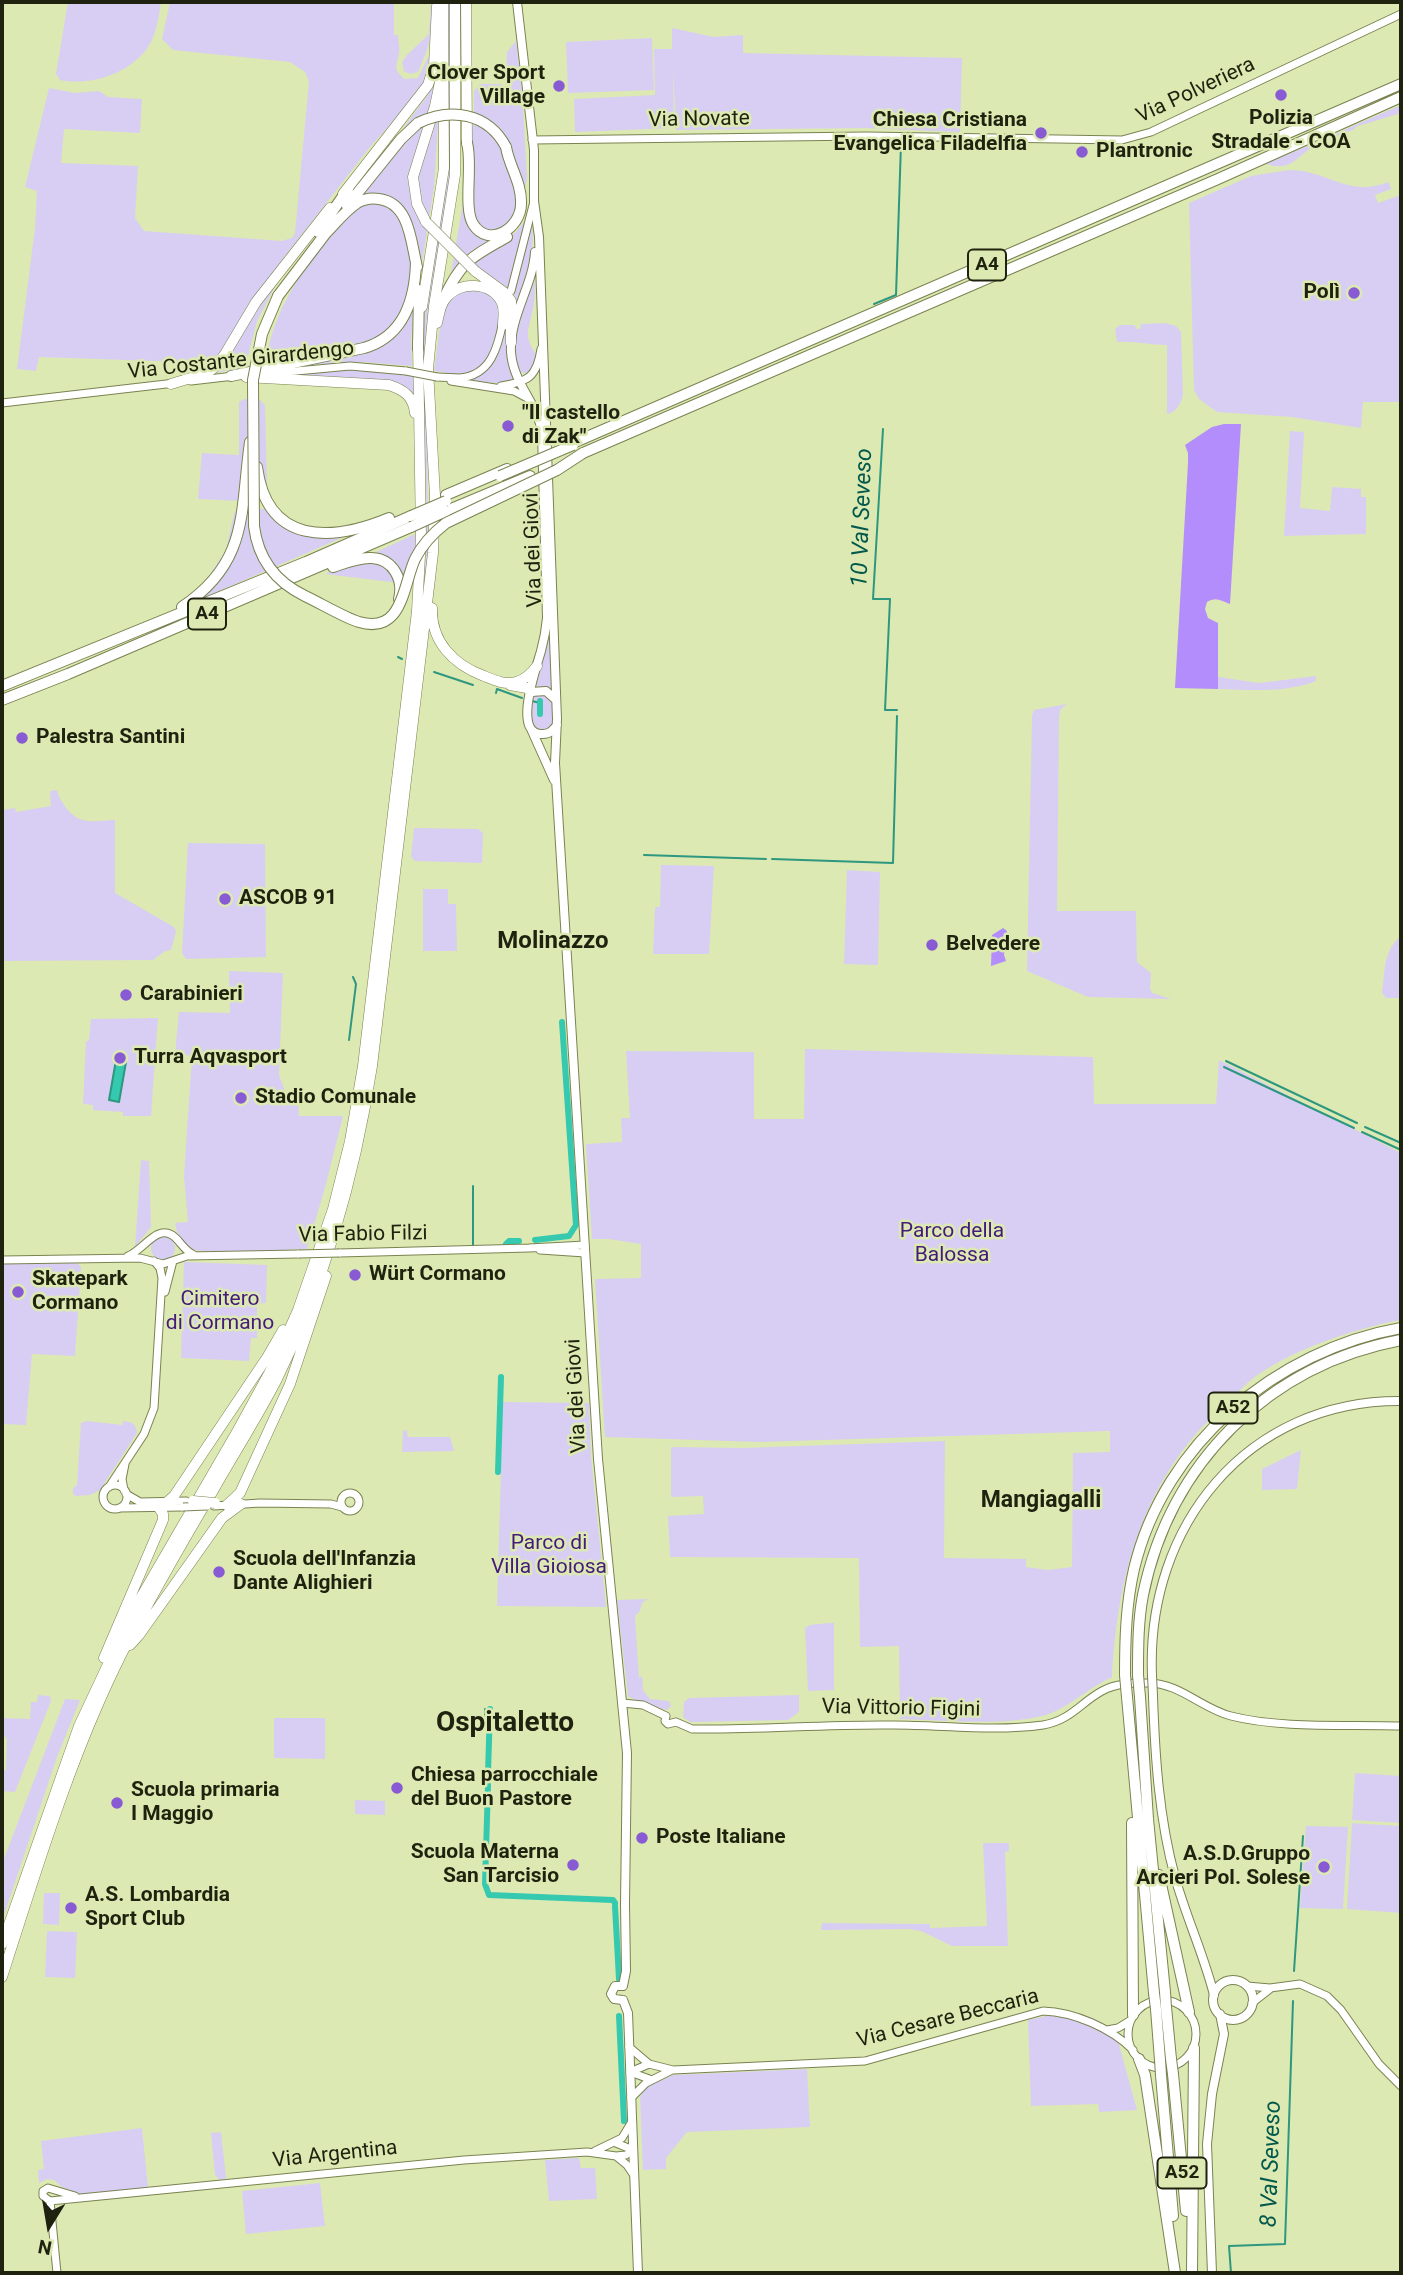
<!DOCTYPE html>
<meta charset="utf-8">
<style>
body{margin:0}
#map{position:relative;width:1403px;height:2275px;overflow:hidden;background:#dde9b2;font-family:Roboto,sans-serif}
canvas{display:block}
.frame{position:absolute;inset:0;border:4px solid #1e220e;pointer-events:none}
.north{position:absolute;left:14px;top:2191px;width:70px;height:70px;-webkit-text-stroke:5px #dde9b2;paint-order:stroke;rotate:191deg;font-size:19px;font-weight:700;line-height:28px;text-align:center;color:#1e220e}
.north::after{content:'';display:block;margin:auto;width:24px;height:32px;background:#1e220e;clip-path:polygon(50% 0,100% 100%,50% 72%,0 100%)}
</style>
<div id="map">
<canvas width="1403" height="2275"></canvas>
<div class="frame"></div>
<div class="north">N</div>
</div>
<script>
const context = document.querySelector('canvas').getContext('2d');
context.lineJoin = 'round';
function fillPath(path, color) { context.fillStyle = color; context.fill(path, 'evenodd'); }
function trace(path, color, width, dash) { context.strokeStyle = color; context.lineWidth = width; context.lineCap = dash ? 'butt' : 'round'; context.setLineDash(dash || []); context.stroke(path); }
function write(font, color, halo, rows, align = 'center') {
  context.font = font + ' Roboto,sans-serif'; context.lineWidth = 5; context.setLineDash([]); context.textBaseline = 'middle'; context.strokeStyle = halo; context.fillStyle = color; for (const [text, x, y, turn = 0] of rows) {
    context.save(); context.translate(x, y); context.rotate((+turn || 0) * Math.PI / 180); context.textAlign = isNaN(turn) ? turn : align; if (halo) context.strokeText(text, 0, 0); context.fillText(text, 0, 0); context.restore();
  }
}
const green = new Path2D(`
 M68 2H161C159 17 156 37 146 50 126 75 90 86 60 80L56 74Z
 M170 2H394V35H398C398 40 400 48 399 53 397 66 392 69 405 79L418 78 430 53 432 57 424 82 410 103 370 147 285 256 258 294 218 357C208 367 198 373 183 374L184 362 39 357 36 371 17 369 35 228 37 191 25 187 49 88 75 93 99 91 108 97 142 99 140 133 64 129 61 163 138 166 135 218 144 231 282 241 292 238 295 233 309 81 305 72 290 62 173 50 162 39Z
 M431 2C437 26 428 49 418 72L410 74 404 71 402 62 407 55 429 34Z
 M447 2H452L454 139 427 430 428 552 427 581 417 644 426 557V490L421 367 426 304 447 179 449 137Z
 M672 28 714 37 743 35V53L962 58 960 132 866 128 676 130 673 67 674 128 575 132 574 99 655 95 654 49H672Z
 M652 38 654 90 568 93 566 42Z
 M516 41 523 99 522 100C505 90 506 70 507 52Z
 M434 82H437L435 95C425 134 395 181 423 218L425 212 417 191V168L439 107 434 187 421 269C417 233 406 185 360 198L359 196 410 134 404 127 427 96Z
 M480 84H501L510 96 523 106 527 179 520 210 499 231 483 229 473 216 470 140 474 121V91Z
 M1401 105V113L1355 127V129C1343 134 1329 139 1315 146 1296 156 1293 172 1266 164Z
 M1289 170C1329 170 1346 198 1389 182L1391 189 1375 195 1378 203 1401 195V402H1363L1361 428 1292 417 1217 412 1199 399 1194 390 1189 203 1251 176Z
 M464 197 468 215 494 237 469 253 450 279Z
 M377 200 397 211 410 247 412 272 404 310 390 327 372 341 265 364C277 296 309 263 352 211L361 204Z
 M526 219 509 289 490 278 471 260 516 232Z
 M531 222C538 251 523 279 517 308L514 294Z
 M534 268C535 282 536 299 532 313 528 331 524 337 536 354L533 366 527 374 518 371C508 336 525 302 534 268Z
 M278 281 257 321 245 368 208 374 264 295Z
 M462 288 488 293 499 305 501 322 490 358 475 371 468 374 460 375 434 371 441 319 448 298Z
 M414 298 411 340 412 366 361 362 296 366 379 345Z
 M509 313C510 339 500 351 514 380L498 383 471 381C499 362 501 345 509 313Z
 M1165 323 1176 326 1181 332 1183 395C1181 403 1176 413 1167 414V345C1149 345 1135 341 1117 342L1115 329 1120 325H1134L1137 329H1140L1141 324Z
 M342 369 373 370 413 375 414 397 406 389 295 375Z
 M244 399 260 400 265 405 267 486 241 501 198 499 202 453 239 455V402Z
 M1290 431 1304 432 1300 508 1330 511 1332 487 1361 489V497H1366V534L1284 536Z
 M237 509H268L280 521 346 536 203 598 228 555 205 582 226 550 234 514Z
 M415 534 416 551 405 581 396 562 376 552Z
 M359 559 383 561 400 583 325 574Z
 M549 635H551L553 690 536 686Z
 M1316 676V681C1286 693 1250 690 1218 689V677L1259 683Z
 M543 694 550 699C554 710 556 724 546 731L537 730C529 721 529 708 533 697Z
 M1067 704 1060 710 1059 718 1057 911H1136L1137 962 1151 973 1150 988 1152 993 1171 999 1088 997 1027 971 1032 716 1034 710Z
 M57 790C58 796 61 800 64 805 78 826 93 821 115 820V893L174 927 176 932 171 950 165 951 153 960 2 961V810L15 808 16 812 51 806 50 791Z
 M414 828 478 829 483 833 482 863 415 861 411 857Z
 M188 843 265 844 266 957 186 959 182 953Z
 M661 865 714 866 709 954H653L655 907H660Z
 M847 870 880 872 878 965 844 964Z
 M423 889H448V904H456L457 951H423Z
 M1401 936V998H1386L1382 993C1385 972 1383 950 1401 936Z
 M229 971 283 973 279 1075 287 1097 298 1098 299 1116H343L326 1184 307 1249C286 1249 200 1257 187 1247 181 1242 176 1231 175 1223L188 1222 184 1176 192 1056 175 1054 179 1012 230 1013Z
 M158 1018 151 1116H123V1112L93 1110V1105L83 1104 86 1042 89 1040 91 1019Z
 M805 1049 1093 1057 1094 1104H1216L1219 1060 1401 1153V1320C1354 1328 1274 1355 1241 1389 1237 1393 1235 1398 1231 1402 1222 1410 1212 1417 1203 1426 1138 1496 1117 1585 1112 1677 1092 1686 1076 1701 1056 1711 1020 1728 942 1720 900 1719L899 1646 860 1647 859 1558 670 1557 668 1516 704 1514 703 1496 671 1497V1447L743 1448 945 1441 944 1558 1026 1559V1567L1048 1570 1072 1567 1073 1453 1110 1452V1431L760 1442 605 1437 595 1279 641 1278V1244L609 1239H592L586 1144 622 1142 621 1118H630L626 1051 754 1052V1119H804Z
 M141 1160 149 1161 151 1227 135 1247Z
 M151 1248a12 12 0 1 1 24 0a12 12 0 1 1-24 0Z
 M184 1262 267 1265 266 1303 257 1304V1338H251L249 1361 181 1358Z
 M77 1263 81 1267 75 1356 32 1354 26 1425 2 1424V1264Z
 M503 1402 589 1403 591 1455 606 1607 497 1606Z
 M87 1421 122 1425 123 1421C133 1422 136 1424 137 1433L100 1490 90 1495 76 1496 73 1494V1488L77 1485 81 1423Z
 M403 1430 407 1431 408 1437H450L454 1451 402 1452Z
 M1301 1450 1297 1489 1262 1490V1469Z
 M648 1599 642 1603 640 1611 635 1616 639 1678 642 1676 643 1690 650 1699 669 1701 671 1706 667 1710C660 1708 631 1699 628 1696L617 1600Z
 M828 1623H834V1690L808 1691 805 1628 810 1625Z
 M38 1695 50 1696 51 1701 15 1792 2 1791V1770H6L7 1739 2 1733V1718L30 1719 31 1702H37Z
 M799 1695V1712L788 1720 690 1722 683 1717 684 1702 689 1698Z
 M65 1699 80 1700 57 1757 2 1921V1864Z
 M274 1718H325V1759L274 1758Z
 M1355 1773 1401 1776V1823L1352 1820Z
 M355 1800 385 1801V1815L355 1814Z
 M1352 1823 1401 1826V1913L1347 1909Z
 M1306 1826 1348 1827 1343 1909 1300 1908Z
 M983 1843H1009V1851L1005 1852 1008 1946H952L921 1931 909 1929 821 1930 822 1923 930 1924V1928L987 1926Z
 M44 1893H60L59 1925 43 1924Z
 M47 1931 77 1932 75 1978 45 1977Z
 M1065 2012C1088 2014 1106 2020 1118 2041L1137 2110 1099 2112 1098 2104 1031 2106 1028 2020Z
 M807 2069 810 2127 687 2132 666 2158V2169L643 2170 640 2097 646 2087 673 2075Z
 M142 2128 148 2188 82 2195 62 2187 54 2180 47 2179 39 2183 38 2170 44 2169 41 2141Z
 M221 2132 226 2178 220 2180 215 2175 211 2133Z
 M579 2158 581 2168H595L597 2199 549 2201 545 2160Z
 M320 2183 325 2226 246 2234 242 2191Z`);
const forest = new Path2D(`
 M1224 424H1241L1230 604C1222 601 1216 596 1207 602L1205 609 1208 618 1218 623V689L1175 688 1188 463V453L1185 445 1212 427Z
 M1003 928 1007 931 1004 955 1006 961 991 966 992 935Z`);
const water = new Path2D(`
 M116 1060 126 1062 119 1102 109 1100Z`);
const stream = new Path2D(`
 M874 304 896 295 901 144
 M883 429 873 599H890L885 710H897
 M398 657 402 659
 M434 672 473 685
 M496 693 497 689 522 698
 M532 701 540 703
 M644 855 766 859
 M772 859 893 863 897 716
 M349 1040 356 984 353 977
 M1226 1061 1357 1123
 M1224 1067 1354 1128
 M1365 1127 1401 1143
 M1362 1132 1401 1150
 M473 1245V1186
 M485 1709V1725H489
 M1294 1971 1303 1836
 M1231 2273 1229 2246 1285 2244 1293 2001`);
const canal = new Path2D(`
 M540 701V714
 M535 1240 569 1236 576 1225 562 1022
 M506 1244 509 1241H519
 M498 1472 501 1377
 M488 1773 490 1709
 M488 1785 485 1884 489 1895 613 1900 615 1903
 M615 1906 619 1979
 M619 2016 624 2121`);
const tertiary = new Path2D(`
 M532 140 866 136 1122 140 1151 132 1401 14
 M511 291 533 205
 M264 374 350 366 406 371
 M437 377C445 377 452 378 459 378 491 376 498 347 503 321
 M191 381 234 376
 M451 381 514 391 527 398
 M501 386C528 382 537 377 541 349
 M2 403 175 383
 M540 1250 585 1253
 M339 1253 529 1248 585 1245
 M128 1256C143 1250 157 1225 172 1235 181 1241 182 1249 194 1255
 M2 1260 140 1258 163 1264 187 1256 299 1254
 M165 1292 173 1261
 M103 1497a12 12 0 1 1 24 0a12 12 0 1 1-24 0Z
 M109 1487 144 1434 154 1408 162 1278 160 1268 154 1261
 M124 1490 122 1479 125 1464
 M341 1502a9 9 0 1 1 18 0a9 9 0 1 1-18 0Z
 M126 1494 140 1502 186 1501
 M214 1506 260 1503 331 1504 342 1507
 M119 1508 183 1507
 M622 1703 643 1705 666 1716
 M666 1716 665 1721 668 1724 676 1722
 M676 1722 692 1729C759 1730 826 1724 894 1725 943 1725 994 1732 1043 1725 1071 1720 1080 1703 1102 1691 1116 1683 1133 1683 1148 1683 1180 1683 1202 1709 1231 1716 1282 1729 1349 1724 1401 1726
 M1247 1986 1270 1988 1300 1984 1327 1996 1341 2010 1379 2064 1401 2086
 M1128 2034a34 34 0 1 1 68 0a34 34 0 1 1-68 0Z
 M1252 2003 1270 1989
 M1107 2030 1118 2028 1131 2020
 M629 2047 649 2064 673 2070 865 2061 1043 2011C1074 2012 1111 2028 1133 2050
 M630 2072 652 2080
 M630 2072 649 2064
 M631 2098 646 2083 672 2070
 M616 2143 633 2150 626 2155 616 2156
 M595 2151 622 2138 631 2123
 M50 2201 464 2160 587 2152 616 2156 627 2165 633 2174
 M50 2201 57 2273
 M50 2201 43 2196V2191L48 2188 75 2196`);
const secondary = new Path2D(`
 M517 2 534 150V204
 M534 201 539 237 557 719 555 763 598 1459 627 1753 625 1904 626 1971 623 1986
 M535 252C533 286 509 317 511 352 513 384 538 403 542 433L547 618C546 629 544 640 541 651 537 666 511 736 543 734 550 734 553 730 557 725
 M531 692 546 691 556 700
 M532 731 554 780
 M1152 1675C1146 1526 1247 1400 1401 1401
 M1153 1696C1155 1756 1159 1819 1175 1877 1186 1917 1204 1955 1214 1995
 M1213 2000a20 20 0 1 1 40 0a20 20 0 1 1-40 0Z
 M623 2000 628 2013 638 2273
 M623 2000 614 1999 611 1994 615 1986H623
 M1212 2273 1207 2144 1212 2094 1224 2034 1220 2014`);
const trunk = new Path2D(`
 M466 2 467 143
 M343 194 428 85 434 66 437 6
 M426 222 417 204 413 177 435 106 440 82
 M475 271 505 293 511 301V343
 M422 307 444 168 443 2
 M437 323C439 315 440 304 446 298 460 280 492 282 502 303 505 310 503 318 503 325
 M246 377 389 385C404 390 413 396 415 413
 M171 384 207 373 215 367 225 354 256 302 330 208
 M432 608C431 642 454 665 484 676 494 680 504 685 516 682 524 680 532 673 537 666
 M510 685 527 688 531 692
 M167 1502 174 1496 268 1356 283 1330
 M227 1505 240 1493 290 1384 326 1276
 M130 1645 139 1635 222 1518 241 1504
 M104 1658 163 1520V1514L159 1508
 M2 1944 79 1726 133 1611 238 1430 272 1368 298 1310 333 1209 350 1141 363 1066 417 611 421 537 418 343
 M2 1977C37 1869 70 1757 121 1655 150 1598 182 1543 214 1489 235 1452 258 1416 277 1379 326 1280 355 1175 372 1066L433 553 435 496 428 369 434 306 455 175V2`);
const motorway = new Path2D(`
 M467 143C473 164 463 207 473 224 489 249 521 228 521 204 522 183 509 166 506 147
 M347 206 401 139 418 123
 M318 232 348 189
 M325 234C335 224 345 211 357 203 364 199 372 198 379 199 410 203 411 243 417 267
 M278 296 329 229
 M443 300C461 261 471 257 507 237
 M418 349 419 290
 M231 376 364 348C404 336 415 300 416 262
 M566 446 1401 84
 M583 453 1218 179 1401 97
 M257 467C267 545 331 542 389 518
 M446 495 507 469
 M446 511 530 476
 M333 567C345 563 359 557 372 558 393 559 404 580 399 599
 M182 607C249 562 240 513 250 442
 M2 686 306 562 411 516
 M2 700 68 674 411 527
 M1125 1675C1125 1639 1126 1604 1134 1569 1164 1443 1277 1350 1401 1328
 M1138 1675C1138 1648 1138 1621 1143 1595 1170 1462 1269 1365 1401 1340
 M1127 1697 1154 1993
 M1140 1697 1148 1819 1165 1992
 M1132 1823 1133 2015
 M1159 1875 1189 2012
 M1166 2007 1171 2059
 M1156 2009 1160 2060
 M1139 2059 1145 2075 1175 2273
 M1173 2074 1186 2211
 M1161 2075 1173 2216
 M1192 2273 1194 2048`);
const tertiaryBridge = new Path2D(`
 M406 371 437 377
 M299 1254 339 1253
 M183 1507 207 1506`);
const secondaryBridge = new Path2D(`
 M1152 1675 1153 1696`);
const trunkBridge = new Path2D(`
 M426 222 475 271
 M193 1501 215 1503`);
const motorwayBridge = new Path2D(`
 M418 123C451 107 488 113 506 147
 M278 296 262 334 253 380 254 526C258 559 276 582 305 596 320 603 345 618 359 622 403 635 403 585 415 559 423 543 433 533 446 523L557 470 583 453
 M500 476 573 445
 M411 516 446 501
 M411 527 446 511
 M1125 1675 1127 1697
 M1138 1675 1140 1697
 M1165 1992 1166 2007
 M1154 1993 1156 2009
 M1171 2059 1173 2074
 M1160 2060 1161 2075`);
const markers = [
 [559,86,7,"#885ad3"],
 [1281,95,7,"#885ad3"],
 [1041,133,7,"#885ad3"],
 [1082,152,7,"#885ad3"],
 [1354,293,7,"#885ad3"],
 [508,426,7,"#885ad3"],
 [22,738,7,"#885ad3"],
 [225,899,7,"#885ad3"],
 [932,945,7,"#885ad3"],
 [126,995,7,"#885ad3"],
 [120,1058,7,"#885ad3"],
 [241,1098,7,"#885ad3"],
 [355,1275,7,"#885ad3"],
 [18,1292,7,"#885ad3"],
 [219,1572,7,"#885ad3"],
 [397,1788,7,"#885ad3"],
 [117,1803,7,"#885ad3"],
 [642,1838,7,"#885ad3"],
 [573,1865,7,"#885ad3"],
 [1324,1867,7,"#885ad3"],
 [71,1908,7,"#885ad3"]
];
const shields = [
 [987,265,38],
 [207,614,38],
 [1233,1408,49],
 [1182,2173,49]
];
const shieldNames = [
 ["A4",987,265],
 ["A4",207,614],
 ["A52",1233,1408],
 ["A52",1182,2173]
];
const poiNames = [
 ["Clover Sport",545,74,"right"],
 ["Village",545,98,"right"],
 ["Polizia",1281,119,"center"],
 ["Stradale - COA",1281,143,"center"],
 ["Chiesa Cristiana",1027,121,"right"],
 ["Evangelica Filadelfia",1027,145,"right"],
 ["Plantronic",1096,152],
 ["Polì",1340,293,"right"],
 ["\"Il castello",522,414],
 ["di Zak\"",522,438],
 ["Palestra Santini",36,738],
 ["ASCOB 91",239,899],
 ["Belvedere",946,945],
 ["Carabinieri",140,995],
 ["Turra Aqvasport",134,1058],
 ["Stadio Comunale",255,1098],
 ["Würt Cormano",369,1275],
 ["Skatepark",32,1280],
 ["Cormano",32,1304],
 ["Scuola dell'Infanzia",233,1560],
 ["Dante Alighieri",233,1584],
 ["Chiesa parrocchiale",411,1776],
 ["del Buon Pastore",411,1800],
 ["Scuola primaria",131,1791],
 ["I Maggio",131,1815],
 ["Poste Italiane",656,1838],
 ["Scuola Materna",559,1853,"right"],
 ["San Tarcisio",559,1877,"right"],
 ["A.S.D.Gruppo",1310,1855,"right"],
 ["Arcieri Pol. Solese",1310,1879,"right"],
 ["A.S. Lombardia",85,1896],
 ["Sport Club",85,1920]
];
const streetNames = [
 ["Via Polveriera",1196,91,-25],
 ["Via Novate",699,120,-1],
 ["Via Costante Girardengo",241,361,-6],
 ["Via dei Giovi",534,550,-92],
 ["Via Fabio Filzi",363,1235,-1],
 ["Via dei Giovi",577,1396,-93],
 ["Via Vittorio Figini",901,1709,1],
 ["Via Cesare Beccaria",948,2019,-14],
 ["Via Argentina",335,2155,-6]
];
const parkNames = [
 ["Parco della",952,1232],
 ["Balossa",952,1256],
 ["Cimitero",220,1300],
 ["di Cormano",220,1324],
 ["Parco di",549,1544],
 ["Villa Gioiosa",549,1568]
];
const waterNames = [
 ["10 Val Seveso",863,518,-88],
 ["8 Val Seveso",1272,2164,-88]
];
const neighbourhoodNames = [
 ["Mangiagalli",1041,1501]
];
const quarterNames = [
 ["Molinazzo",553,942]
];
const districtNames = [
 ["Ospitaletto",505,1724]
];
fillPath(green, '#d8cef3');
fillPath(forest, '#b28dfb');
fillPath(water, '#35c9af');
trace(water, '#2e977f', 2);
trace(stream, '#2e977f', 2);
trace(canal, '#35c9af', 6);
trace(tertiary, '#798351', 9);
trace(secondary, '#798351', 10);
trace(trunk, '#798351', 11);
trace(motorway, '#798351', 12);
trace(tertiary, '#fff', 7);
trace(secondary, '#fff', 8);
trace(trunk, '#fff', 10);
trace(motorway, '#fff', 10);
trace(tertiaryBridge, '#798351', 9, []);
trace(secondaryBridge, '#798351', 10, []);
trace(trunkBridge, '#798351', 11, []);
trace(motorwayBridge, '#798351', 12, []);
trace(tertiaryBridge, '#fff', 7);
trace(secondaryBridge, '#fff', 8);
trace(trunkBridge, '#fff', 10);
trace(motorwayBridge, '#fff', 10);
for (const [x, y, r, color] of markers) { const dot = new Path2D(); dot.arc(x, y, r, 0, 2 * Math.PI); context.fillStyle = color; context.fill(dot); trace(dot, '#dde9b2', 2.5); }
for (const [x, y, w] of shields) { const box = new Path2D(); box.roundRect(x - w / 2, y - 15.5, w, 31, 5); context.fillStyle = '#dde9b2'; context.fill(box); trace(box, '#1e220e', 2); }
write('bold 19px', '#1e220e', null, shieldNames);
write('bold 21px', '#1e220e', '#dde9b2', poiNames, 'left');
write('21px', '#1e220e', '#dde9b2', streetNames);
write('21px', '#441a7a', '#dde9b2', parkNames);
write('italic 23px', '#02584b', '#dde9b2', waterNames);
write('bold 23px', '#1e220e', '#dde9b2', neighbourhoodNames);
write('bold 24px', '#1e220e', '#dde9b2', quarterNames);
write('bold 28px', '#1e220e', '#dde9b2', districtNames);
</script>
